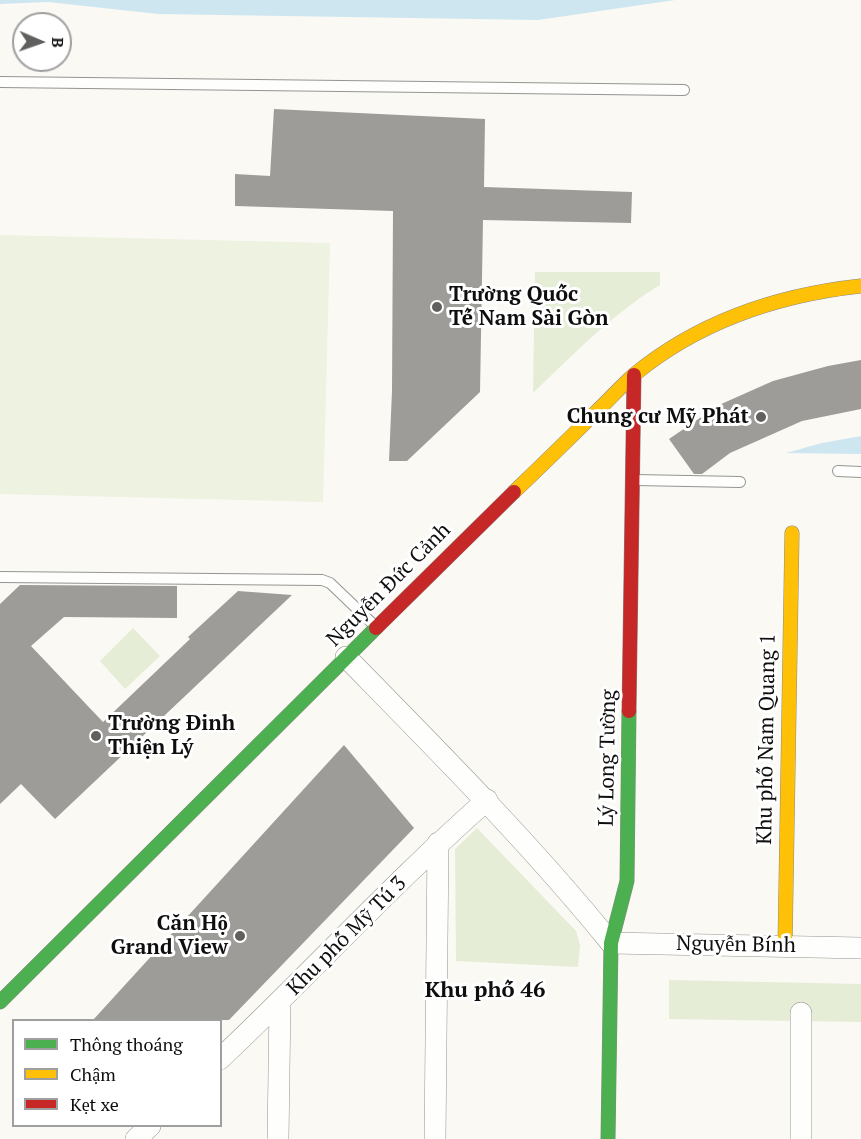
<!DOCTYPE html>
<meta charset="utf-8">
<style>
body{margin:0}
#map{position:relative;width:861px;height:1139px;overflow:hidden;background:#faf9f4;font-family:"PT Serif",serif}
canvas{display:block}
.legend{position:absolute;left:12px;top:1019px;width:210px;height:108px;box-sizing:border-box;background:#fff;border:2px solid #9f9f9f;margin:0;padding:8px 10px;list-style:none;font-size:18px;color:#0e0e0e}
.legend li{display:flex;align-items:center;gap:12px;height:30px}
.legend b{width:30px;border:2px solid #9f9f9f}
.north{position:absolute;left:12px;top:12px;width:60px;height:60px;box-sizing:border-box;background:#fff;border:2px solid #9f9f9f;border-radius:50%;rotate:92deg;font-size:16px;font-weight:700;line-height:24px;text-align:center;color:#0e0e0e}
.north::after{content:'';display:block;margin:auto;width:21px;height:27px;background:#61605e;clip-path:polygon(50% 0,100% 100%,50% 72%,0 100%)}
</style>
<div id="map">
<canvas width="861" height="1139"></canvas>
<ul class="legend">
<li><b style="height:8px;background:#4caf50"></b>Thông thoáng</li>
<li><b style="height:8px;background:#ffc107"></b>Chậm</li>
<li><b style="height:8px;background:#c62828"></b>Kẹt xe</li>
</ul>
<div class="north">B</div>
</div>
<script>
const context = document.querySelector('canvas').getContext('2d');
context.lineJoin = 'round';
function fillPath(path, color) { context.fillStyle = color; context.fill(path, 'evenodd'); }
function trace(path, color, width, dash) { context.strokeStyle = color; context.lineWidth = width; context.lineCap = dash ? 'butt' : 'round'; context.setLineDash(dash || []); context.stroke(path); }
function write(font, color, halo, rows, align = 'center') {
  context.font = font + ' "PT Serif",serif'; context.lineWidth = 6; context.setLineDash([]); context.textBaseline = 'middle'; context.strokeStyle = halo; context.fillStyle = color; for (const [text, x, y, turn = 0] of rows) {
    context.save(); context.translate(x, y); context.rotate((+turn || 0) * Math.PI / 180); context.textAlign = isNaN(turn) ? turn : align; if (halo) context.strokeText(text, 0, 0); context.fillText(text, 0, 0); context.restore();
  }
}
const green = new Path2D(`
 M535 272H660V285C612 314 574 354 533 393Z
 M133 628 160 656 125 689 100 661Z
 M477 828 576 931 580 945 578 967 456 961 455 849Z
 M669 980 861 984V1022L669 1019Z`);
const pitch = new Path2D(`
 M0 235 330 243 323 502 0 494Z`);
const water = new Path2D(`
 M0 0H675L538 20 158 14 48 2 0 4Z
 M861 436V454L786 453 822 443Z`);
const building = new Path2D(`
 M274 109 485 119 484 187 632 192 631 223 483 220 480 392 407 461H389L392 391 393 211 235 206V174L270 176Z
 M861 360V409L802 421 730 453 702 474H694L669 439 719 405 773 381 828 366Z
 M20 585 177 586V618L64 617 31 646 103 722 190 639 188 637 238 591 292 595 55 819 21 784 0 804V604Z
 M344 745 414 828 229 1020H93Z`);
const lane = new Path2D(`
 M0 82 684 90
 M838 471 861 472
 M635 480 740 482
 M0 577 322 580 330 583 375 626`);
const street = new Path2D(`
 M346 657C437 750 529 842 611 943L861 948
 M220 1059C310 974 394 882 487 800
 M136 1139 150 1126
 M278 1139 280 1003
 M435 1139 438 843
 M801 1139V1013`);
const fast = new Path2D(`
 M0 1002 376 628
 M608 1139 611 943 627 881 629 711`);
const slow = new Path2D(`
 M514 492C542 465 569 439 596 412 609 400 621 386 635 374 700 321 778 295 861 286
 M785 946 792 533`);
const jam = new Path2D(`
 M376 628 514 492
 M629 711 634 375`);
const markers = [
 [437,307,6,"#61605e"],
 [761,417,6,"#61605e"],
 [96,736,6,"#61605e"],
 [240,936,6,"#61605e"]
];
const poiNames = [
 ["Trường Quốc",449,295],
 ["Tế Nam Sài Gòn",449,319],
 ["Chung cư Mỹ Phát",749,417,"right"],
 ["Trường Đinh",108,724],
 ["Thiện Lý",108,748],
 ["Căn Hộ",228,924,"right"],
 ["Grand View",228,948,"right"]
];
const streetNames = [
 ["Nguyễn Đức Cảnh",389,585,-45],
 ["Khu phố Nam Quang 1",767,739,-89],
 ["Lý Long Tường",608,758,-89],
 ["Khu phố Mỹ Tú 3",347,936,-45],
 ["Nguyễn Bính",736,945,1]
];
const neighbourhoodNames = [
 ["Khu phố 46",485,991]
];
fillPath(green, '#e5edd6');
fillPath(pitch, '#eef2e0');
fillPath(water, '#cee6f0');
fillPath(building, '#9e9c99');
trace(lane, '#949492', 12);
trace(street, '#949492', 22);
trace(fast, '#8b8a88', 15);
trace(slow, '#8b8a88', 15);
trace(jam, '#8b8a88', 15);
trace(lane, '#fefefd', 10);
trace(street, '#fefefd', 21);
trace(fast, '#4caf50', 14);
trace(slow, '#ffc107', 14);
trace(jam, '#c62828', 14);
for (const [x, y, r, color] of markers) { const dot = new Path2D(); dot.arc(x, y, r, 0, 2 * Math.PI); context.fillStyle = color; context.fill(dot); trace(dot, '#fff', 2); }
write('bold 21px', '#0e0e0e', '#fff', poiNames, 'left');
write('21px', '#0e0e0e', '#fff', streetNames);
write('bold 22px', '#0e0e0e', '#fff', neighbourhoodNames);
</script>
